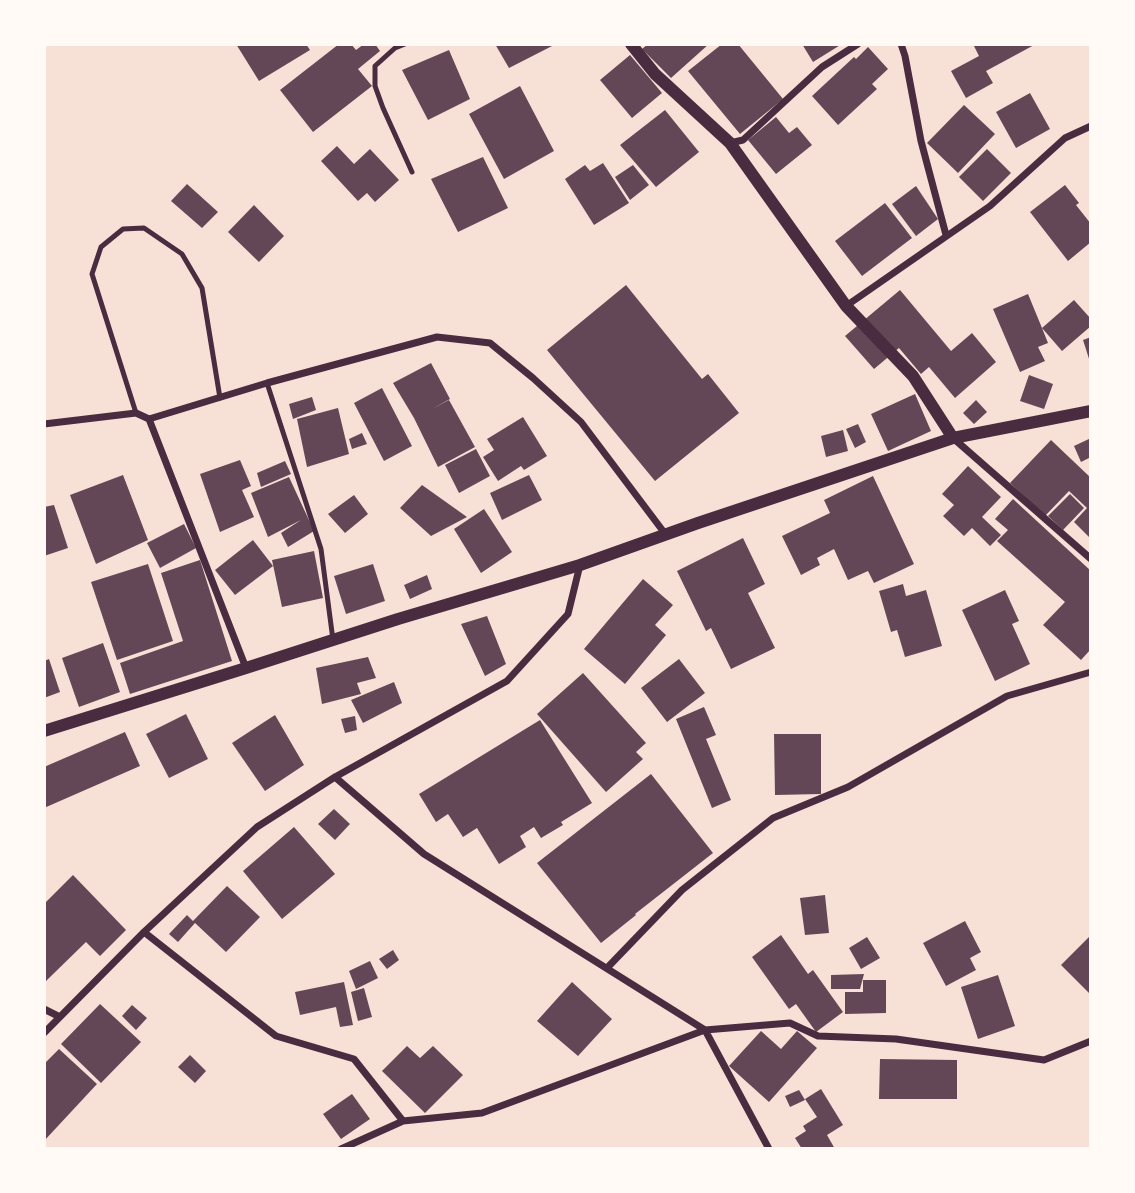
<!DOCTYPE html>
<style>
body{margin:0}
#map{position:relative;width:1135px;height:1193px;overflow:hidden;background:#f7e1d7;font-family:Karla,sans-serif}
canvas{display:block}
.frame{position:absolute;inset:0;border:46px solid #fffaf5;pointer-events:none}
</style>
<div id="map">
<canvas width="1135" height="1193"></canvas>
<div class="frame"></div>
</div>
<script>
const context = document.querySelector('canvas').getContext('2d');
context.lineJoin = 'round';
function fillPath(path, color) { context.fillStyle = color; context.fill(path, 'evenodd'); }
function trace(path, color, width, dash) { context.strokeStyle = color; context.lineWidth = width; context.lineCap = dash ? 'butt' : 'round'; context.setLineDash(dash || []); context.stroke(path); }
const building = new Path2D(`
 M236 44H306L310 50 259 81Z
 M339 44H351L356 50 364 44H375L380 51 358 69 372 86 313 132 280 90Z
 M495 44H556L509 68Z
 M648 44H709L671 78 642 49Z
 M722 44H738L783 99 740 134 688 71Z
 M802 44H842L813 62Z
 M973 44H1036L986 71 993 83 966 98 951 71 979 56Z
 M868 47 888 69 872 84 877 89 838 125 812 96 854 57 856 59Z
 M449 50 470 99 428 120 402 70Z
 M630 55 662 93 632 118 600 80Z
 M520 86 554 151 504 179 469 114Z
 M1030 93 1050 129 1016 148 996 112Z
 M964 105 995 134 958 173 927 143Z
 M665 110 699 152 656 187 620 145Z
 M776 117 789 133 797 127 812 145 776 174 748 140Z
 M337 146 354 164 370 149 399 180 375 202 367 193 358 201 321 161Z
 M987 149 1011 173 983 201 959 177Z
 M483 157 508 208 458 232 431 179Z
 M603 163 629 203 594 225 565 179 585 165 590 171Z
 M633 165 649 185 630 200 615 177Z
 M187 184 218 212 202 228 171 201Z
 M1065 185 1079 203 1076 205 1091 224V242L1068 261 1030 212Z
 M916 186 938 219 916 236 892 204Z
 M885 203 912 238 862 276 835 241Z
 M254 205 284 236 259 262 228 232Z
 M626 285 702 379 708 374 739 413 655 481 547 350Z
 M900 290 951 351 972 333 996 362 955 398 929 367 921 374 899 348 874 369 845 336Z
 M1028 294 1042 328 1074 300 1091 319V326L1062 351 1042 328 1048 343 1038 347 1045 361 1020 372 993 309Z
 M1091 337V365L1083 340Z
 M431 363 450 399 432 409 449 400 475 447 438 467 414 418 393 383Z
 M1029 375 1053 384 1044 409 1020 401Z
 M382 388 412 446 384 461 354 403Z
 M915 394 931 431 888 451 871 414Z
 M312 397 316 410 293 419 289 404Z
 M976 400 987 412 974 424 963 413Z
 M338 408 349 454 307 467 297 419Z
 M523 417 547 456 524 470 521 466 498 481 483 457 494 450 487 439Z
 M858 424 866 442 855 448 846 429Z
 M843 430 848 451 826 457 821 436Z
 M362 433 367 444 352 449 349 439Z
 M1091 438V457L1081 462 1074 446Z
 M1051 440 1091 478V539L1074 522 1087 508 1069 491 1045 516 1010 483Z
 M476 449 490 476 459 493 445 465Z
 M240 460 251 486 242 490 254 517 220 532 200 474Z
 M285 461 291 474 261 487 257 473Z
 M968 466 1001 497 982 517 1001 535 990 546 972 528 964 536 943 516 954 505 942 494Z
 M123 475 148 540 96 564 70 495Z
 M529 475 542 500 502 520 490 493Z
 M873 476 914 564 874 583 868 571 848 580 834 549 817 558 820 565 801 575 782 536 830 513 824 500Z
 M289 477 314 531 288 547 281 533 301 520 268 537 251 493Z
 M422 485 467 517 431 536 400 508Z
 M1070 494 1084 508 1063 530 1048 516Z
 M354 495 368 514 345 533 328 514Z
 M1013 499 1091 571V649L1081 660 1043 625 1065 602 997 541 1008 530 995 519Z
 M54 505 68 548 44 556V507Z
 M484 509 512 552 481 573 454 529Z
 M184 524 196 548 160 568 147 543Z
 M743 538 765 584 748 593 775 648 731 669 711 628 706 631 677 571Z
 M253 540 273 566 235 595 215 570Z
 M314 551 323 598 282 607 272 560Z
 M200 560 232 661 130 694 120 663 183 641 161 573Z
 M148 564 173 641 117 660 91 582Z
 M373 564 385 601 346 614 334 576Z
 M427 575 432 589 410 599 404 585Z
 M643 579 673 605 655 625 666 635 625 684 584 649Z
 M903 584 906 596 926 590 942 646 905 657 897 630 891 632 879 591Z
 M1005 590 1019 621 1012 624 1030 664 995 681 962 610Z
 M487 616 506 664 485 676 461 624Z
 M103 643 120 692 79 707 62 658Z
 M368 657 376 678 357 683 361 694 322 704 316 668Z
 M49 659 60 692 44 698V661Z
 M679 659 705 693 667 722 641 688Z
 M583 673 646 743 636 752 643 759 606 792 537 714Z
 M394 682 402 703 363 723 351 700Z
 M704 707 716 735 706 739 731 800 712 808 676 719Z
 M186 714 208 759 169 778 146 734Z
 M275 715 304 765 265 791 232 743Z
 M355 716 357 730 345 733 341 719Z
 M540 720 592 803 561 822 563 825 541 838 534 827 520 836 526 847 499 864 477 828 463 837 448 814 436 822 419 794Z
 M125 732 140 766 44 808V767Z
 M774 734H821V794L775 795Z
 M651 774 713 853 635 914 636 915 601 943 537 863Z
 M334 809 350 824 335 840 318 824Z
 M294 827 335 874 282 919 243 871Z
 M73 875 126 930 100 956 86 942 46 981 44 978V904Z
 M227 886 260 917 226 952 195 923 178 942 169 934 187 915 193 921Z
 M825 895 829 933 805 935 800 898Z
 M965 921 981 952 970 958 976 970 946 986 923 943Z
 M781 935 808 974 813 970 843 1012 816 1032 796 1004 789 1009 752 957Z
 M1091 935V995L1061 965Z
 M867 937 880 958 861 969 849 948Z
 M393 950 399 960 387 969 379 959Z
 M370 961 378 978 356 989 349 971Z
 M864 974 860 989H831V975Z
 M998 975 1015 1026 978 1039 961 987Z
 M863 980H886V1013L845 1014V992H863Z
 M344 982 353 1025 340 1027 336 1007 300 1015 295 992Z
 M572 982 612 1019 578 1056 537 1021Z
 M364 988 372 1017 358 1021 351 992Z
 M100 1004 141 1042 101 1083 61 1044Z
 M132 1005 147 1018 136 1030 122 1016Z
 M761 1031 781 1049 797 1031 817 1048 769 1102 729 1066Z
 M407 1046 420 1058 433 1046 463 1075 425 1113 382 1071Z
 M59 1049 97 1084 44 1141V1064Z
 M190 1055 206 1071 195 1083 178 1067Z
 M880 1059 957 1060V1099H879Z
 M821 1089 843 1125 827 1135 835 1149H802L795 1138 806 1131 803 1126 817 1117 805 1099Z
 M799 1090 805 1100 790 1107 785 1096Z
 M352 1094 370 1119 341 1139 323 1114Z`);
const service = new Path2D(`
 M405 44 395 48 375 66V86L383 108 412 172
 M267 383 321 549 333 640
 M136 413 92 274 101 247 123 229 144 228 182 254 202 288 220 398`);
const minor = new Path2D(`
 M901 44 905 56 921 141 946 235
 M730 143 743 140 822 67 858 44
 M846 306 990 206 1065 138 1091 126
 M149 419 267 383 437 337 490 343 533 378 581 422 666 535
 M44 424 136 413 149 419 246 668
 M953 438 1091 559
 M335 777 424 854 705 1030 769 1149
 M144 932 276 1036 354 1059 403 1121 482 1113 705 1030 790 1023 818 1036 896 1039 1044 1060 1091 1041
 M607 968 682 890 773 818 848 787 1007 696 1091 672
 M44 1009 60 1017
 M44 1033 144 932 257 827 335 777 507 681 568 614 580 565
 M341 1149 403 1121`);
const tertiary = new Path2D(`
 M631 44 655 74 730 143 846 306 913 376 953 438
 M44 731 246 668 398 619 580 565 698 523 953 438 1091 411`);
fillPath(building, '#644757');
trace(service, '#4a2c40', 5);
trace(minor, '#4a2c40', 7);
trace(tertiary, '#4a2c40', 12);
</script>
